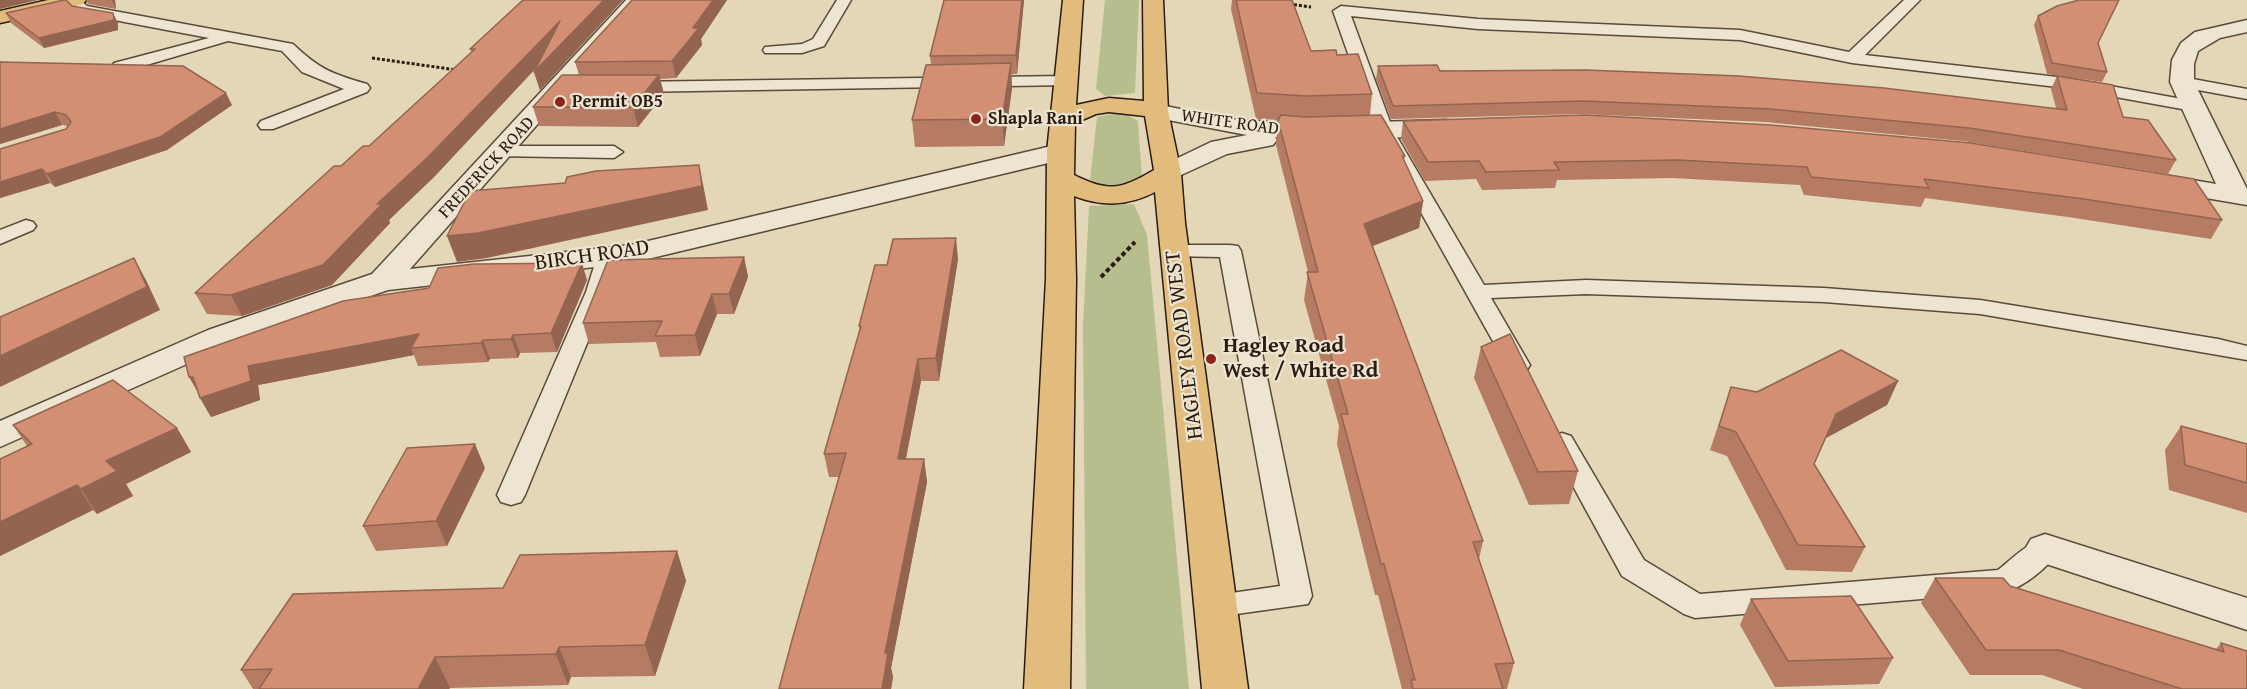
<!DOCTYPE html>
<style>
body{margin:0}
canvas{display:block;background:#e3d7b8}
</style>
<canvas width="2247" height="689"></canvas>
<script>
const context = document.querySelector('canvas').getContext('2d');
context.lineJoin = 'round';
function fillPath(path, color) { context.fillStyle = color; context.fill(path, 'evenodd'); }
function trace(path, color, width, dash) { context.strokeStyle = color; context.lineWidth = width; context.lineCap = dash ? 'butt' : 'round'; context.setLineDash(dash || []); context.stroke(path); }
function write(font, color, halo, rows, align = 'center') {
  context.font = font + ' "Gentium Book Plus",serif'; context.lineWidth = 4.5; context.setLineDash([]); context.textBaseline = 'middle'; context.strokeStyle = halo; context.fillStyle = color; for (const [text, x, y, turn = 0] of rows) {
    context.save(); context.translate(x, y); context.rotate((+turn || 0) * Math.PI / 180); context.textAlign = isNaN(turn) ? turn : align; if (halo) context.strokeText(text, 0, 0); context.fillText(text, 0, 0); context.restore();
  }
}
const green = new Path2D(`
 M1105 0H1139L1135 93 1105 96 1096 89Z
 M1123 112 1138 121 1142 179 1113 187 1090 180 1097 117Z
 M1134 204 1147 235 1189 689H1086L1083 325 1089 206Z`);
const pathFar1 = new Path2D(`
 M1289 4 1311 7
 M372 58 457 70`);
const path = new Path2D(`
 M1101 277 1135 242`);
const service = new Path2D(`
 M66 0H80L87 6 293 44C319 69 332 74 367 84L370 88 367 92 273 129H261L258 125 261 121 344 89 302 72 282 51 228 41 126 71H114L112 67 114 63 209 38 77 13Z
 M837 0H851L824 46 802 53H765L763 50 765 47 802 44 813 39Z
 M1904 0H1920L1865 55 2066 78 2193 101 2202 106 2193 111 2066 88 1852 63 1740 40 1478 29 1351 16 1393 130 1484 285 1586 280 1824 288 1980 300 2218 339 2247 346V360L1980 314 1824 302 1586 294 1491 298 1530 365 1527 370 1518 372 1509 370 1375 130 1333 11 1341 6 1478 19 1740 30 1849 52Z
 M1065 76 1073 81 1071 85 630 92 621 87 630 82Z
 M2182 77 2247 89V99L2176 86 2173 82Z
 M501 146H614L623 152 614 158 494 156 492 152 494 148Z
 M26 220 33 222 36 226 33 230 0 244V230Z
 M1175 245H1230L1238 246 1241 251 1312 596 1308 604 1215 617 1204 613 1200 605 1204 597 1280 586 1220 257 1167 256 1164 251 1167 246Z
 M608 250 616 252 619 257 608 292 525 495 521 502 511 505 501 502 497 495 586 292 597 257 600 252Z
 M1562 433 1571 436 1644 560 1700 594 1998 570C2015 557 2033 535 2055 541L2060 549C2050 566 2024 587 2005 592L1695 618 1684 614 1622 576 1549 442 1553 436Z`);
const minor = new Path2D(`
 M626 0H647L410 269 631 245 1060 144 1069 146 1073 152 1069 158 631 263 388 290 232 344 0 447V421L208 330 372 274Z
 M2247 20V32L2220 38 2198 51 2194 64V82L2247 189V205L2147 188 2143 182 2147 176 2157 174 2216 184 2170 82 2172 60 2181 43 2195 32Z
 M1156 104 1228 119 1304 124 1446 120 1455 123 1459 128 1455 133 1446 136 1304 140 1275 137 1277 140 1273 145 1227 154 1168 181 1159 179 1155 173 1159 167 1211 142 1247 135 1147 116 1144 111 1147 106Z
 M2045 534 2247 598V630L2031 559 2025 549 2031 539Z`);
const trunk = new Path2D(`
 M48 0H86L83 4 0 23V11Z
 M1063 0H1083L1076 105 1109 98 1144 101 1143 0H1163L1168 111 1181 173 1185 223 1248 689H1202L1155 192C1128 206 1103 207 1074 196L1076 279 1070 689H1024L1046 279 1047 152ZM1109 112 1145 116 1154 170C1120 190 1109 192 1074 175L1075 123 1096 114Z`);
const wall = new Path2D(`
 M86 0H115L116 9 88 4Z
 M623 0 540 90 534 72 537 67 434 177 389 220 390 223 332 285 242 316 207 314 195 293 341 166 369 146 472 53 470 49Z
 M632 0H727L701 39 702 45 676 78 660 79 664 94 638 127 539 126 533 107 579 75 575 62Z
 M1024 0 1017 74H1011L1012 88 1004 146 915 147 912 120 931 65 930 56Z
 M1232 0H1292L1311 51 1337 55 1372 94 1370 115 1405 156 1404 160 1423 201 1419 228 1372 246 1483 541 1479 559 1514 663 1507 689H1402L1378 595H1375L1337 444 1339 426 1304 300 1308 272 1276 145 1278 120 1256 119 1231 9Z
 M72 6 118 23V30L44 48 11 23 6 13Z
 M2038 16 2107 72 2102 82 2047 74 2034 25Z
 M0 62 232 105 167 150 55 187 50 183 0 198V149L66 129 68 126 62 125 0 144Z
 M1378 66 2056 108 2051 89 2057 76 2123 117 2176 160 2168 174 1963 141 1765 122 1581 114 1391 119 1376 79Z
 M1585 115 2222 220 2211 239 2068 217 1925 198 1921 207 1804 195 1800 185 1673 178 1557 180 1555 188 1482 190 1476 179 1425 181 1401 139 1403 121Z
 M744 257 748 277 734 314H717L700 356 660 357 656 342 589 344 583 323Z
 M958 259 939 381H921L906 459H924L927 482 891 668 893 677 891 689H779L839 477H829L824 454 860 331 859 326 887 265Z
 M587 280 557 352 520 353 518 358 490 359 488 362 418 366 414 355 258 385 260 400 211 417 198 394Z
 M1481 347 1578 471 1569 504 1529 505 1474 378Z
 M1898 381 1887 405 1826 438 1814 464 1865 547 1852 572 1786 570 1727 456 1710 450 1731 387 1757 392Z
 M13 425 177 428 191 452 126 484 133 496 97 514 93 510 0 556V459L27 446Z
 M2181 426 2247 444V513L2169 490 2165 450Z
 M485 468 447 546 376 551 363 526Z
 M677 551 686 581 655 676 571 677 568 685 450 688 449 689H253L241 670 503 588Z
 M1935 578 2010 586 2216 649 2221 643 2247 689H2083L2042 675H1970L1921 603Z
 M1751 599 1893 658 1879 684 1775 687 1740 625Z`);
const shadedWall = new Path2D(`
 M0 0H38L0 9Z
 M112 0H115L116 9Z
 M604 0H623L540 90 534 72Z
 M713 0H727L701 39 702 45 676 78 672 61Z
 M1022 0H1024L1017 74 1016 55Z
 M113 13 118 23V30L44 48 39 38Z
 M560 21 565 37 434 177 389 220 390 223 332 285 242 316 231 295 377 204Z
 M1011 63 1012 88 1004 146 1002 119Z
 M659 75 664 94 638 127 633 107Z
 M226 93 232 105 167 150 55 187 47 174Z
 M55 112 62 125 0 144V129Z
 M699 165 704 189 708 210 487 258 457 262 447 236Z
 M42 169 50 183 0 198V182Z
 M1423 201 1419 228 1360 251 1364 224Z
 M956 238 958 259 939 381 936 358Z
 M744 257 748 277 734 314 729 294Z
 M134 258 146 280 160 310 0 387V356Z
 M582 263 587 280 557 352 551 333Z
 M712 294 717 314 700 356 695 335Z
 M419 334 411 348 414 355 258 385 260 400 211 417 200 398 248 366Z
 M513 335 520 353 518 358 511 339Z
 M483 340 490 359 488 362 481 343Z
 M918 359 921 381 901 482 898 459Z
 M189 377H193L200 396Z
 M1898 381 1887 405 1826 438 1836 414Z
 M177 428 191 452 126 484 133 496 97 514 81 489 106 461Z
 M475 444 485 468 447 546 436 521Z
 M924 459 927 482 891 668 893 677 891 689H882L885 653Z
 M77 485 93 510 0 556V522Z
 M677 551 686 581 655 676 645 645Z
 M559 647 571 677 568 685 556 654Z
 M435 657 450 688 449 689H418Z`);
const building = new Path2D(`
 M64 0H66L72 6 113 13 114 20 39 38 6 13Z
 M523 0H604L534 72 560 21 427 158 377 204H382L323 265 231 295 195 293 334 166H341L363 146H369L475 49H470Z
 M632 0H713L693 28H699L672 61 575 62Z
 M944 0H1022L1016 55 930 56Z
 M1236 0H1292L1311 51 1336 50 1337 55 1358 54 1372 94 1306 96 1257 93Z
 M2079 0H2119L2098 43 2107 72 2052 63 2038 16 2057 6Z
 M0 62 183 66 226 93 160 137 47 174 42 169 0 182V149L66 129 71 122 66 115 55 112 0 129Z
 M1011 63 1002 119 912 120 926 65Z
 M1437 65 1440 71H1448L1586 70 1739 76 1884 88 2067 110 2057 76 2113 85 2123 117 2148 120 2176 160 1969 128 1770 109 1584 101 1393 106 1378 66Z
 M562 75H659L633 107H533Z
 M1281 115 1306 117 1381 115 1405 156H1402L1423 201 1364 224 1483 541 1473 542 1514 663 1495 664 1503 689H1413L1411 680H1415L1384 564H1381L1341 414H1348L1307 272H1318L1278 120Z
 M1585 115 1771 125 1971 143 2194 179 2222 220 2077 198 1924 179 1929 188 1811 177 1807 167 1678 160 1554 162 1559 170 1486 172 1479 161 1428 162 1403 121Z
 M699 165 702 186 478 233 447 236 470 191 565 183 567 177 596 171Z
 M956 238 936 358 918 359 898 459H924L885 653H888L882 689H779L792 640 846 453 824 454 861 326H859L875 265H887L893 239Z
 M744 257 729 294H712L695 335 655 336 662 321 583 323 608 260Z
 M134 258 147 287 0 356V317Z
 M582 263 551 333 513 335 511 339 483 340 481 343 411 348 419 334 248 366 251 381 200 398 193 377H189L184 357 343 301 429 288 438 268 474 264Z
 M1510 334 1578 471 1538 472 1481 347Z
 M1841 350 1898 381 1836 414 1814 464 1865 547 1798 545 1736 432 1719 426 1731 387 1757 392Z
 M113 380 177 428 106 461 117 471 81 489 77 485 0 522V459L32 444 13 425Z
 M2181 426 2247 444V483L2185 465Z
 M475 444 436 521 363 526 407 448Z
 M677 551 645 645 559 647 556 654 435 657 418 689H259L272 669 241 670 293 594 503 588 520 555Z
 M1935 578H2003L2010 586 2224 652 2221 643 2247 651V689H2182L2059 650H1986Z
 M1851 596 1893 658 1788 661 1751 599Z`);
const markers = [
 [560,102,6,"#8f2418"],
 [976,119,6,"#8f2418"],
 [1211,359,6,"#8f2418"]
];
const farPoinames = [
 ["Permit OB5",572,102],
 ["Shapla Rani",988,119]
];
const farStreetnames = [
 ["WHITE ROAD",1230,123,8],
 ["FREDERICK ROAD",487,168,-47]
];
const streetNames = [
 ["BIRCH ROAD",592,256,-8],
 ["HAGLEY ROAD WEST",1185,345,-97]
];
const poiNames = [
 ["Hagley Road",1223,346],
 ["West / White Rd",1223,371]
];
fillPath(green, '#b6be8d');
trace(service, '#594a3a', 3);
trace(minor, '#594a3a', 3);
trace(trunk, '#2b1b10', 3);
trace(pathFar1, '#2b1b10', 3, [3, 2]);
trace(path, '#2b1b10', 4, [4.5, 3]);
fillPath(service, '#ede5d1');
fillPath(minor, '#ede5d1');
fillPath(trunk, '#e2bc7c');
fillPath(wall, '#b57b63');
fillPath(shadedWall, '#936450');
fillPath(building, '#d28f73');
trace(building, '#936450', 1.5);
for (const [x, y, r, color] of markers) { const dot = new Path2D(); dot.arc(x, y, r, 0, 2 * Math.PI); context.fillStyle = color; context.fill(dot); trace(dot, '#ede5d1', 2); }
write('bold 18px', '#2b1b10', '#ede5d1', farPoinames, 'left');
write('18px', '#2b1b10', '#ede5d1', farStreetnames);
write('22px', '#2b1b10', '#ede5d1', streetNames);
write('bold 22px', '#2b1b10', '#ede5d1', poiNames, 'left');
</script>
